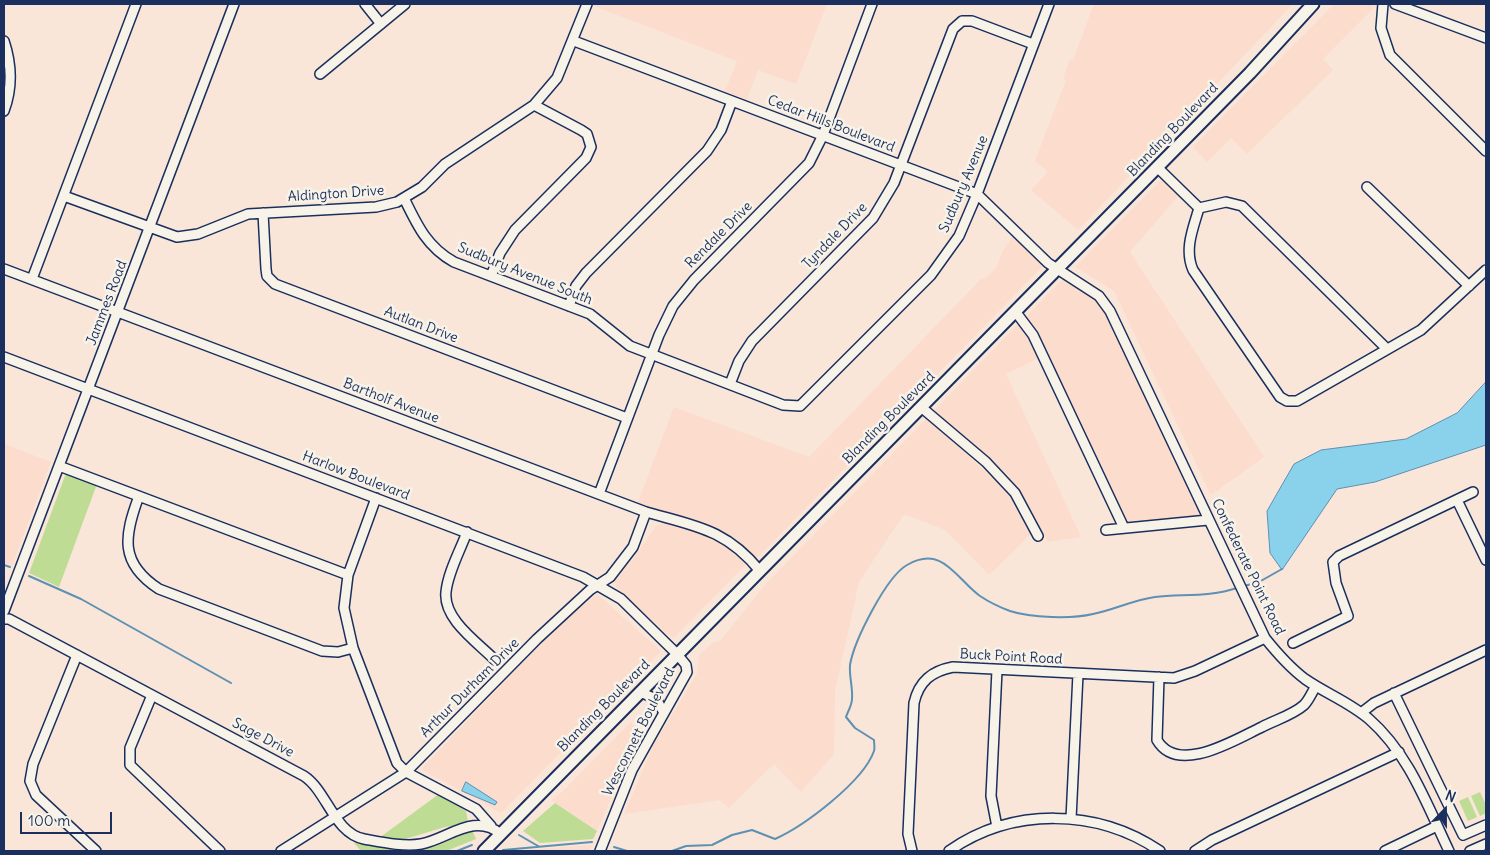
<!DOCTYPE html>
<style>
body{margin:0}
#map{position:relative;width:1490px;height:855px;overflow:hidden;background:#f9e6d8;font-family:Delius,sans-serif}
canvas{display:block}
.frame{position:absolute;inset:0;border:5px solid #1b2f5e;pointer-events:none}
.north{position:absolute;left:1420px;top:785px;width:50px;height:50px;-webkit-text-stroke:4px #f7f3e8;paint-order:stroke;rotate:22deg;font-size:14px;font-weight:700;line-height:20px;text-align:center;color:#1b2f5e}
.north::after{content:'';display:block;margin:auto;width:18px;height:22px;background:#1b2f5e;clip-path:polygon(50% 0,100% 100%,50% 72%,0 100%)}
.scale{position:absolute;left:20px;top:812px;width:92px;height:22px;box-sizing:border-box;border:2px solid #1b2f5e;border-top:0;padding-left:6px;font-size:15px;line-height:18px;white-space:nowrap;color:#1b2f5e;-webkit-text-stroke:4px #f7f3e8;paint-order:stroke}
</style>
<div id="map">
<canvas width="1490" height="855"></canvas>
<div class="frame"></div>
<div class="north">N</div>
<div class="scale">100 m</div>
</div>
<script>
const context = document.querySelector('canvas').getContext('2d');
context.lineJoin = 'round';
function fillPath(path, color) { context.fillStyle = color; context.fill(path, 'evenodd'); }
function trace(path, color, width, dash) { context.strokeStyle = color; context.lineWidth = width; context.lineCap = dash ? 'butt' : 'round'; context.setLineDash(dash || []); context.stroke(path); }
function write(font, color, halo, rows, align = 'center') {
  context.font = font + ' Delius,sans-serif'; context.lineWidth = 5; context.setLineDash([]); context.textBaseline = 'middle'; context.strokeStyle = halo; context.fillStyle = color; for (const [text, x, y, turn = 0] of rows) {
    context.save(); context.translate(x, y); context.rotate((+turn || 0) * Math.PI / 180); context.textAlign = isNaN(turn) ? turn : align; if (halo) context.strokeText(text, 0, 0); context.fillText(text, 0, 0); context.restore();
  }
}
const built = new Path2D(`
 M595 4H827L796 84 758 70 747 99 725 91 737 61 594 6Z
 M1094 4H1293L1078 230 1031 190 1048 172 1035 161 1066 80 1063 79 1070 59 1073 60Z
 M1334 4H1378L1323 59 1333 70 1247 154 1231 138 1207 162 1193 147Z
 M1161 180 1180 194 1130 252 1264 457 1211 495 1114 291 1075 267Z
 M1014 235 1036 256 1042 267 757 558 732 536 708 526 637 505 674 407 809 457 982 278 984 280 997 267 1002 252Z
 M1062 280H1065L1100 303 1118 334 1200 511 1197 516 1130 525 1122 520 1027 316Z
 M1018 324 1022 325 1039 358 1006 374 1081 537 1048 542 1008 475 934 411Z
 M927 418 1013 497 1031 534 989 575 945 530 904 514 859 582 835 691 834 754 801 792 774 764 729 808 720 800 624 814 654 744 697 674 699 655 712 643 720 641 765 585Z
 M4 444 51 462 12 566 4 563Z
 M667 522 702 532 721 540 746 564 674 638 666 633 616 587 615 581 634 558 656 526Z
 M597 594 661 651 501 813 423 770V767L555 629Z
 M631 722 639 731 597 831 551 800 562 792Z
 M592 845 589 851H512Z`);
const green = new Path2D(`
 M66 473 97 484 59 587 29 573Z
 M1480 792 1486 805V813L1480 816 1471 796Z
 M439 794 466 811 468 822 466 825 445 827 402 840 379 838Z
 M1468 797 1477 817 1468 821 1459 801Z
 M555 803 597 831 593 839 540 843 523 831Z
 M472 830 476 839 446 851H361L354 843 424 848Z`);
const water = new Path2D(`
 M1486 382V445L1375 482 1337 489 1282 570 1270 553 1267 511 1294 464 1321 450 1406 439 1457 413Z
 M466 782 497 802 495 805 462 791Z`);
const stream = new Path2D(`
 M4 565 10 567
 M29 576 81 599 231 683
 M1244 586 1259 582 1282 569
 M519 835 538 846
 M614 847 627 851
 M503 850 592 842
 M457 851 472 845
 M672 851 686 846 712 845 732 835 752 830 775 839C804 826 863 782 874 751 875 748 874 743 874 740L855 728 846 717C848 711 852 705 852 699 853 688 849 676 850 665 854 641 886 577 907 565 943 544 956 579 980 596 989 602 999 607 1010 611 1031 618 1072 619 1093 614 1114 610 1133 600 1155 597 1182 594 1210 597 1237 588`);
const minor = new Path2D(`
 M365 4 381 24
 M1383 4 1381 28 1390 55 1486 151
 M1395 4 1486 38
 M4 41C12 65 13 87 4 111
 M574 41 977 194 1048 263 1099 296 1110 311 1265 638C1277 653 1289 667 1305 679 1325 693 1349 702 1369 719 1409 754 1427 805 1449 851
 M320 74 405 4
 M1157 167 1199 208
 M1367 187 1469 286
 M64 196 177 237 198 234 248 214 376 207 397 202 422 187 445 164 534 105 557 78 587 4
 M404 198C417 225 427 247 454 262L590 314 630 346 783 405 800 406 931 275 959 236 977 194 1049 4
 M1199 208C1193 229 1184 249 1193 270L1280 397 1287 401H1297L1421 330 1486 270
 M1199 208 1226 202 1242 206 1387 349
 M263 213 266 269 267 276 275 284 627 418
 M4 269 646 512C695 526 726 529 760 571
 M491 276 500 253 515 230 586 158 591 147 587 134 581 130 534 105
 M32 279 136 4
 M569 306 576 286 586 273 707 151 721 130 732 101
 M1015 311 1033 335 1124 528
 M4 357 583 577 621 599 677 654 686 665 687 672 632 770 600 851
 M730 384 739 361 752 341 873 218 894 183 953 29 962 21H972L1033 44
 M921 407 986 462 1015 493 1038 536
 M59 466 348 575
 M599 494 659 335 673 306 694 280 809 163 823 135 872 4
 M139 496C124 536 119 563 159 589L322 651 338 652 353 648
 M376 498 348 575 344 608 353 648 397 763 406 772 476 809 491 826
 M1457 500 1486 560
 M1106 530 1208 520
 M467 532C460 551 448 572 446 592 443 619 477 642 495 660
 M4 611 234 4
 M4 619H9L304 776C327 791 334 833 364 839 381 842 404 847 421 844 448 839 474 812 501 834
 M1293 643 1348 616 1336 583 1333 562 1339 556 1473 492
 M77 655 33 764 30 781 36 795 96 851
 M997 670 991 796 997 827
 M1159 677 1157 740C1178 776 1236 739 1262 727 1275 720 1293 715 1304 705 1309 700 1312 692 1316 686
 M640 692 656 699 663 711
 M1394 693 1463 835 1486 825
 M152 695 130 748V765L220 851
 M1361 713 1374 703 1486 650
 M1071 819 1078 674
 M281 851 406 772 537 639 590 590 610 577 633 547 646 512
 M912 851 908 834 914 703C919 681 932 671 953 667L1174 678 1195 671 1265 638
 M949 851C1012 807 1097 808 1160 851
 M1195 851 1212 840 1399 752
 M1385 851 1437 826
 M1470 851 1486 844`);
const major = new Path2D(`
 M484 851 1250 73 1313 4`);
const streetNames = [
 ["Cedar Hills Boulevard",831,124,21],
 ["Blanding Boulevard",1173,130,-46],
 ["Sudbury Avenue",964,184,-67],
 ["Aldington Drive",336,194,-4],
 ["Rendale Drive",719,235,-45],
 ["Tyndale Drive",835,236,-46],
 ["Sudbury Avenue South",525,274,22],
 ["Jammes Road",107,303,-69],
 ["Autlan Drive",421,325,21],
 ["Bartholf Avenue",391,401,21],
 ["Blanding Boulevard",889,418,-45],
 ["Harlow Boulevard",356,476,21],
 ["Confederate Point Road",1248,567,64],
 ["Buck Point Road",1011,657,3],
 ["Arthur Durham Drive",470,688,-45],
 ["Blanding Boulevard",604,706,-45],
 ["Wesconnett Boulevard",639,732,-63],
 ["Sage Drive",263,738,28]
];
fillPath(built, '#fbdccd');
fillPath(green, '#bedc94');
fillPath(water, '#8ad1eb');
trace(water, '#5e90b3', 1);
trace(stream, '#5e90b3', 2);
trace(minor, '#1b2f5e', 12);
trace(major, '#1b2f5e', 15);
trace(minor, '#f7f3e8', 9);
trace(major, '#f7f3e8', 11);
write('14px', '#1b2f5e', '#f7f3e8', streetNames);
</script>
